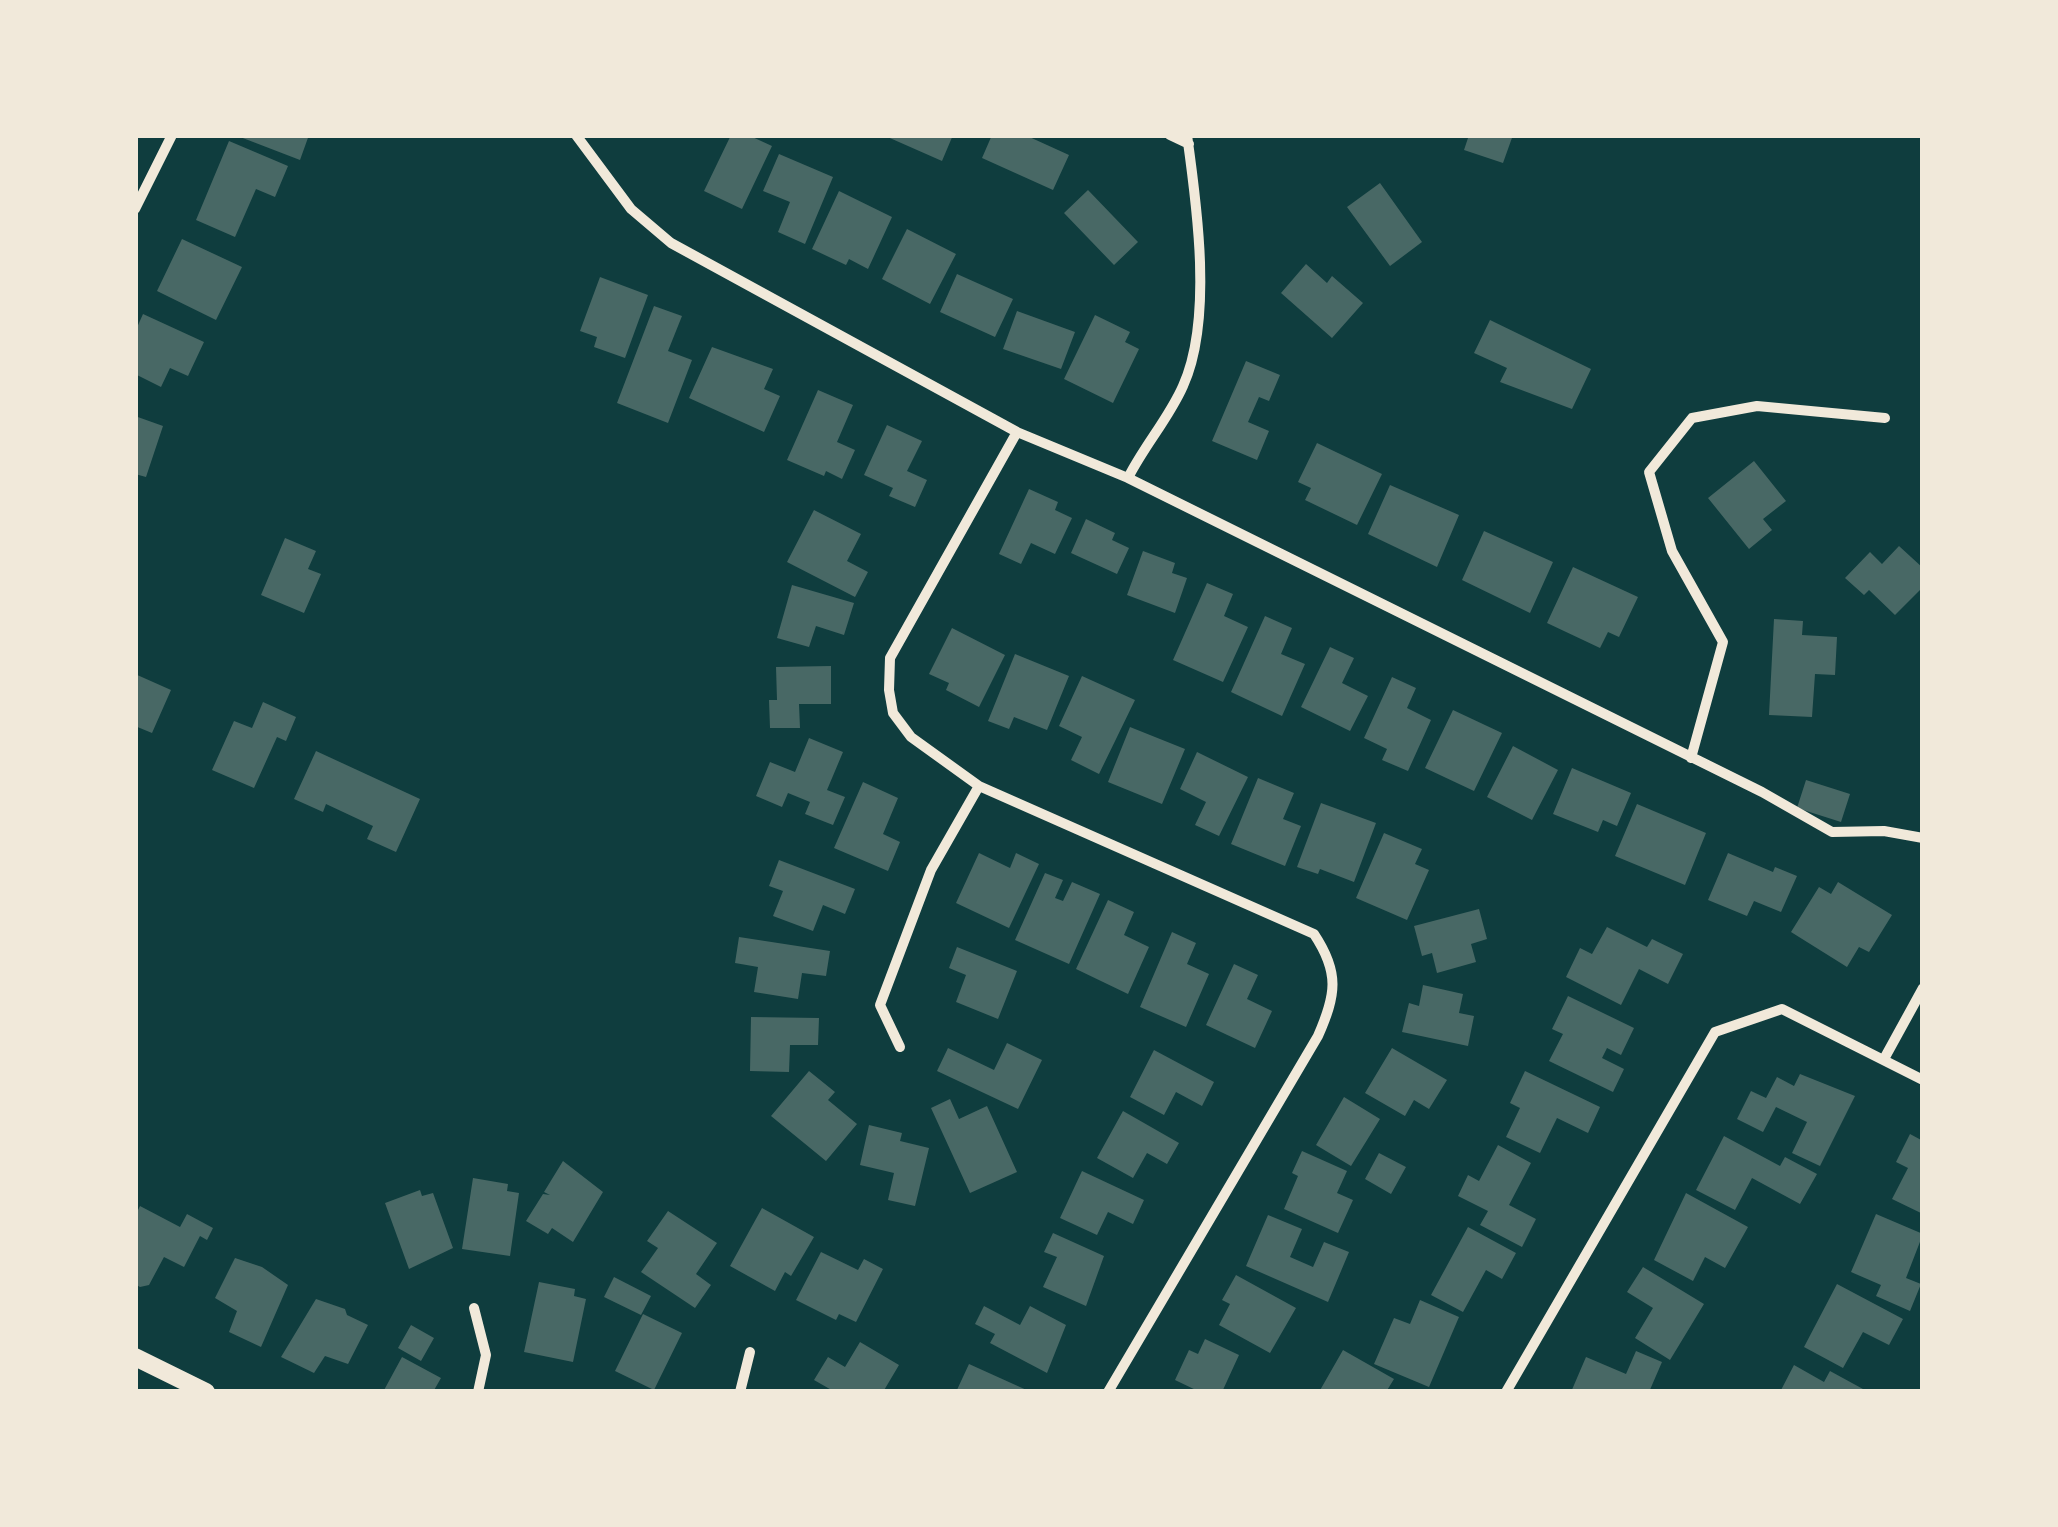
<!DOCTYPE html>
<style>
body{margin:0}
#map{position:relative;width:2058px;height:1527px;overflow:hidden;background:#0f3d3e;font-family:"Exo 2",sans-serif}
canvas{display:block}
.frame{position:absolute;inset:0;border:138px solid #f1e9da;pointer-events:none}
</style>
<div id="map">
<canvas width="2058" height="1527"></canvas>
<div class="frame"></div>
</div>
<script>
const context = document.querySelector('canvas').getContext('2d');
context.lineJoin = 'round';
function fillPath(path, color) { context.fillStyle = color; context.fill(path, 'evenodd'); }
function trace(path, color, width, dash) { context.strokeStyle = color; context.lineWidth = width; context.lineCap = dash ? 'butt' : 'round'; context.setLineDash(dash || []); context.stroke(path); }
const building = new Path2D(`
 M235 135H309L300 160Z
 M731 135H748L772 146 742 209 704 191Z
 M883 135H953L942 161Z
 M992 135H1025L1069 155 1053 190 982 158Z
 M1469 135H1513L1503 163 1464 150Z
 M229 141 288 166 275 197 256 189 235 237 196 220Z
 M779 154 833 177 805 244 778 232 790 202 763 191Z
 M1380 183 1422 242 1390 266 1347 207Z
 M1088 190 1138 242 1114 265 1064 213Z
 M839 191 892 217 868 269 849 259 846 265 812 249Z
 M907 229 956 254 930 304 882 279Z
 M182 239 242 267 216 320 157 291Z
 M1306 264 1327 283 1332 276 1363 303 1332 338 1281 293Z
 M957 274 1013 299 995 337 940 312Z
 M600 277 648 295 625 358 594 347 597 337 580 331Z
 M654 306 682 316 668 351 692 360 668 423 617 403Z
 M1017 311 1075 332 1061 369 1003 349Z
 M143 314 204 342 188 376 170 368 161 387 135 374V332Z
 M1095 315 1130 332 1125 342 1139 349 1113 403 1064 379Z
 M1490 320 1591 369 1572 409 1500 382 1507 368 1474 353Z
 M712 347 773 369 764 389 780 396 764 432 689 398Z
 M1246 361 1280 375 1269 401 1259 397 1248 422 1269 431 1257 460 1212 441Z
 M818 390 853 405 837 442 855 450 842 479 826 471 824 476 787 460Z
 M135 416 163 426 146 477 135 474Z
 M887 425 922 441 907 471 927 480 915 507 889 496 893 488 864 475Z
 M1317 443 1382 474 1357 525 1305 500 1311 488 1298 482Z
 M1754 461 1786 501 1763 519 1772 530 1749 549 1708 498Z
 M1390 485 1459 515 1437 567 1368 534Z
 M1029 489 1058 502 1055 510 1072 518 1055 554 1031 543 1021 564 999 554Z
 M814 510 861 534 847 561 868 572 855 597 787 562Z
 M1086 519 1115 533 1112 540 1129 548 1117 574 1071 553Z
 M1484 531 1553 562 1530 613 1462 580Z
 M285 538 316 551 308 569 321 574 304 613 261 595Z
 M1899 546 1923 568V587L1895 615 1869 590 1864 595 1845 578 1870 552 1882 564Z
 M1143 551 1175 563 1172 573 1187 578 1175 613 1127 595Z
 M1573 567 1638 597 1619 637 1608 632 1600 648 1547 623Z
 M1207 583 1233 594 1224 616 1248 627 1223 682 1173 660Z
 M792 585 854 603 844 635 816 626 809 647 777 638Z
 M1265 616 1292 628 1281 654 1305 664 1282 716 1231 692Z
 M1774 619 1803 621 1802 635 1837 637 1835 675 1815 674 1812 717 1769 715Z
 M952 628 1005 655 979 707 946 690 949 683 929 674Z
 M1330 647 1354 658 1342 683 1368 696 1350 731 1301 707Z
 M1015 654 1069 676 1047 730 1014 717 1009 729 988 721Z
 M831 666V704H799L800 728H770L769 700H777L776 667Z
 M135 674 171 690 152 733 135 726Z
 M1082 676 1135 700 1099 774 1071 760 1082 737 1059 726Z
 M1392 677 1416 688 1407 708 1431 720 1408 771 1382 760 1387 749 1364 738Z
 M263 702 296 717 286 741 277 737 254 788 212 770 234 721 252 728Z
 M1453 710 1502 733 1474 791 1425 768Z
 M1130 727 1185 749 1162 804 1108 782Z
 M809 738 843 752 827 790 845 797 833 825 805 814 810 802 788 793 782 807 756 796 770 762 795 772Z
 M1513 746 1558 770 1532 820 1487 797Z
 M316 751 420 799 396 852 367 839 373 826 326 804 323 812 294 799Z
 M1197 752 1248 777 1219 836 1195 825 1206 802 1180 789Z
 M1572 768 1631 793 1617 826 1603 820 1598 832 1553 814Z
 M1258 778 1294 793 1283 819 1301 826 1285 866 1231 844Z
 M1806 780 1850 794 1841 822 1797 808Z
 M863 782 898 798 883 834 900 842 888 871 834 848Z
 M1321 803 1376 823 1354 882 1320 869 1318 874 1297 867Z
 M1637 804 1706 833 1685 885 1615 856Z
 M1384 833 1422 849 1415 864 1429 870 1407 920 1356 898Z
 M979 853 1010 868 1016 853 1039 864 1009 928 956 903Z
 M1728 853 1773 872 1775 867 1797 876 1781 912 1754 901 1747 916 1708 900Z
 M779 860 855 889 845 914 823 905 813 931 773 916 783 891 769 886Z
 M1045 873 1063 880 1055 898 1063 901 1072 882 1100 894 1069 964 1015 940Z
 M1838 882 1892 915 1869 952 1859 947 1847 967 1791 932 1819 887 1831 894Z
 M1108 900 1134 912 1124 935 1149 947 1128 994 1076 969Z
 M1479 909 1487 939 1471 944 1476 962 1437 973 1432 953 1422 956 1414 926Z
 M1607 927 1647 947 1652 939 1683 954 1668 984 1639 969 1621 1005 1566 977 1580 948 1592 954Z
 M1172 932 1196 943 1187 964 1209 974 1186 1027 1140 1007Z
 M739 937 830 951 826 976 802 973 798 999 754 992 758 967 735 963Z
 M957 947 1017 971 998 1019 956 1002 966 975 949 968Z
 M1234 964 1258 975 1247 999 1272 1011 1255 1048 1206 1025Z
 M1423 985 1463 994 1459 1013 1474 1016 1468 1046 1402 1032 1409 1003 1419 1006Z
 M1568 996 1634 1028 1621 1055 1607 1048 1602 1058 1624 1069 1613 1092 1549 1061 1563 1034 1552 1029Z
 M751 1017 819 1018 818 1045H790L789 1072 750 1071Z
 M1007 1043 1042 1060 1018 1109 937 1071 948 1048 994 1070Z
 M1392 1048 1447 1080 1429 1109 1414 1100 1405 1116 1365 1093Z
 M1154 1050 1214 1082 1202 1106 1176 1092 1164 1115 1130 1097Z
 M809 1071 835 1092 828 1100 857 1124 826 1161 771 1116Z
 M1525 1071 1600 1107 1588 1133 1557 1118 1540 1153 1506 1137 1520 1108 1510 1103Z
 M1800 1074 1855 1096 1820 1166 1792 1153 1807 1122 1776 1107 1763 1132 1737 1119 1751 1091 1766 1098 1777 1077 1794 1086Z
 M1344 1097 1380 1119 1351 1166 1316 1145Z
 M950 1099 959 1119 987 1106 1017 1172 970 1193 931 1108Z
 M1123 1111 1179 1143 1167 1164 1147 1153 1133 1178 1097 1158Z
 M869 1125 902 1133 900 1141 929 1148 915 1206 888 1200 894 1173 860 1165Z
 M1910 1134 1923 1141V1214L1892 1199 1908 1168 1896 1162Z
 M1724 1136 1780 1166 1785 1157 1817 1174 1800 1204 1752 1178 1735 1210 1696 1190Z
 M1498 1145 1531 1163 1509 1205 1536 1219 1522 1247 1480 1225 1488 1211 1458 1196 1468 1175 1479 1181Z
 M1302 1151 1347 1171 1337 1193 1353 1200 1338 1233 1284 1209 1298 1176 1292 1173Z
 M1379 1153 1406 1167 1391 1194 1365 1179Z
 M563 1161 603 1192 573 1242 552 1228 548 1234 526 1221 543 1194 550 1195 544 1192Z
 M1082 1171 1144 1200 1133 1224 1108 1212 1097 1235 1060 1218Z
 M473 1178 508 1184 507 1191 519 1193 510 1256 462 1249Z
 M420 1190 422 1196 433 1193 453 1248 409 1269 385 1203Z
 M1686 1193 1748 1227 1725 1268 1705 1257 1693 1281 1654 1260Z
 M140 1206 180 1227 187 1214 213 1228 207 1240 200 1236 184 1267 164 1257 149 1285 140 1287 135 1284V1216Z
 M762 1208 814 1237 791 1276 785 1272 775 1291 730 1266Z
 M668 1211 717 1243 696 1274 711 1285 695 1308 641 1272 658 1248 647 1241Z
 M1876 1214 1923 1234 1906 1278 1921 1284 1910 1311 1876 1296 1881 1285 1851 1272Z
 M1268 1215 1302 1229 1290 1257 1313 1267 1324 1242 1349 1252 1328 1302 1246 1266Z
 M1468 1227 1516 1253 1502 1279 1486 1270 1463 1312 1431 1295Z
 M1053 1233 1104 1256 1086 1306 1043 1287 1057 1257 1044 1252Z
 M821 1252 858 1270 864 1259 883 1269 856 1322 839 1314 836 1320 796 1300Z
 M235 1258 262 1267 288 1285 261 1347 229 1332 237 1311 215 1298Z
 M1643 1267 1704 1304 1670 1360 1635 1338 1653 1308 1627 1292Z
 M1236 1275 1296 1308 1270 1353 1219 1325 1230 1304 1222 1300Z
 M614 1277 651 1296 641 1315 604 1297Z
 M539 1282 575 1289 574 1296 586 1299 573 1362 524 1352Z
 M1837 1284 1903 1319 1889 1345 1863 1332 1843 1368 1804 1347Z
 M316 1299 345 1309 347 1315 368 1325 348 1364 325 1356 314 1373 281 1357Z
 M1420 1300 1459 1317 1429 1387 1374 1364 1394 1318 1410 1324Z
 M984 1306 1020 1325 1030 1306 1066 1325 1047 1373 990 1343 995 1334 975 1324Z
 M643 1314 682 1333 654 1390 615 1371Z
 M411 1325 434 1338 421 1361 398 1348Z
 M1205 1339 1239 1355 1222 1392H1200L1175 1380 1189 1350 1198 1354Z
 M860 1342 899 1365 883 1392H835L814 1380 828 1357 845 1367Z
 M1343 1350 1394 1379 1386 1392H1319Z
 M1636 1351 1662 1362 1649 1392H1571L1586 1357 1626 1374Z
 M402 1357 441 1378 433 1392H383Z
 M969 1364 1031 1392H956Z
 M1794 1365 1824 1382 1830 1371 1863 1389 1780 1392Z`);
const minor = new Path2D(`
 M576 135 631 209 671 243 1017 432 1128 478 1762 792 1832 832 1884 831 1923 838
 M1170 135 1189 144
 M135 209 172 135
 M1017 432 890 658 889 690 893 713 911 737 979 786 1314 934C1340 973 1336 995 1318 1036L1108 1392
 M1128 478C1144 446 1169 418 1183 386 1213 320 1197 206 1187 135
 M1691 758 1723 642 1672 551 1649 472 1692 418 1757 406 1885 418
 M900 1047 880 1005 931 870 979 786
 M1884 1059 1923 988
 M474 1308 486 1355 478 1392
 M740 1392 750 1352
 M1506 1392 1715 1032 1782 1009 1923 1080`);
const tertiary = new Path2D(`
 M135 1357 206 1392`);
fillPath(building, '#486865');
trace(minor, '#f1e9da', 10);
trace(tertiary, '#f1e9da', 18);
</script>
